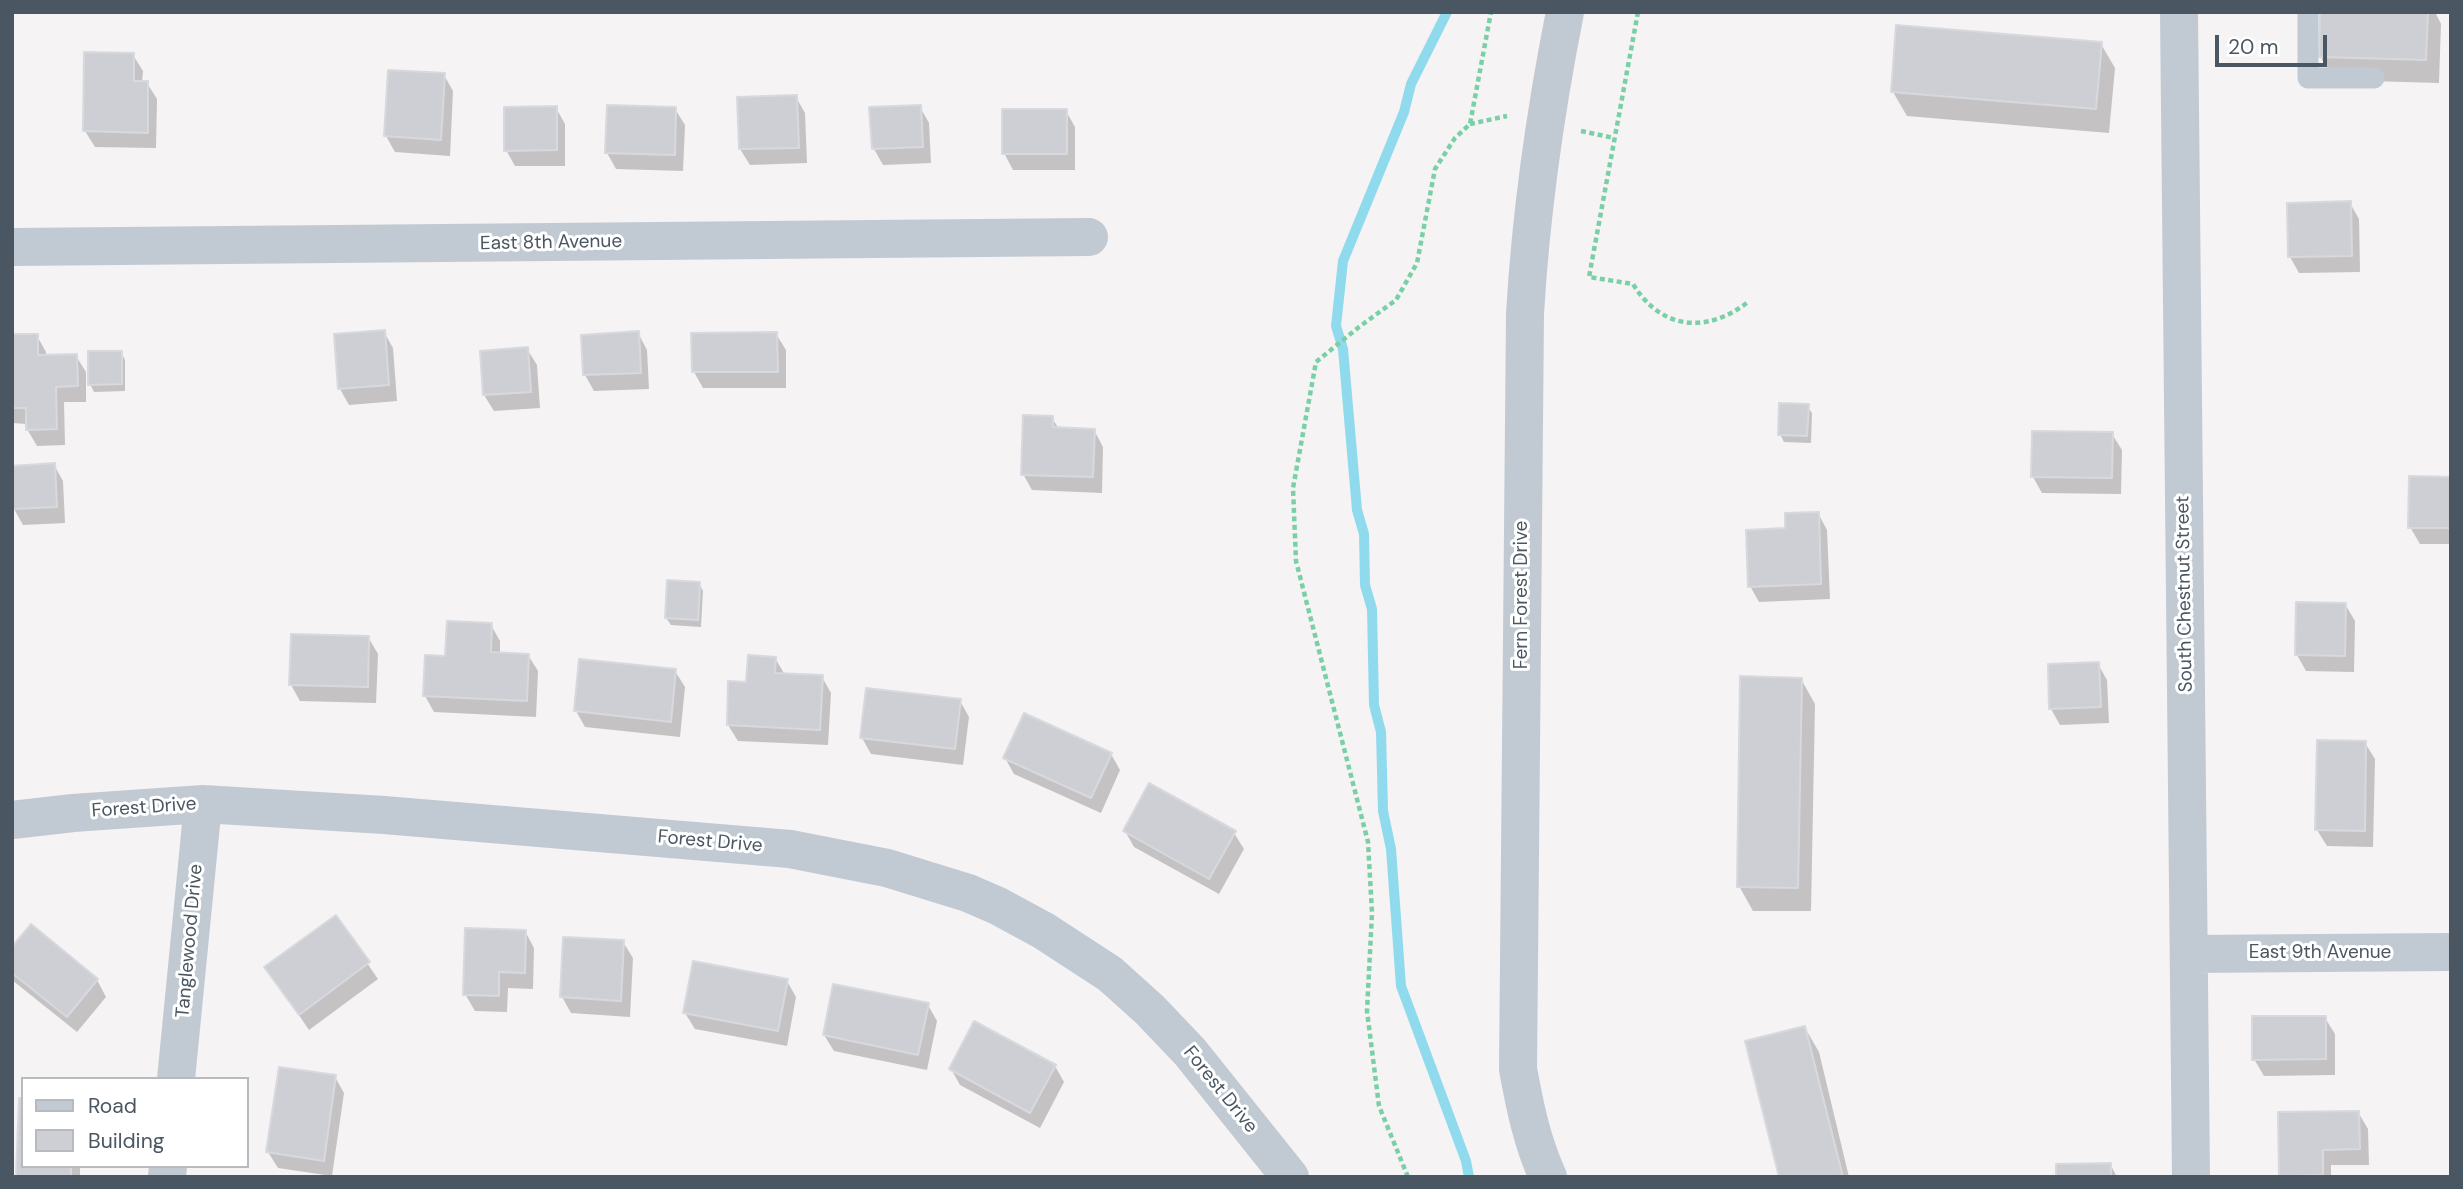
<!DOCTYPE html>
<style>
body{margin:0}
#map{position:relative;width:2463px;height:1189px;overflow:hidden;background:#f5f3f3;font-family:"DM Sans",sans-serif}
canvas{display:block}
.frame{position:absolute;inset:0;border:14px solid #4a5661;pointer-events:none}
.legend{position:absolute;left:21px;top:1077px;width:228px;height:91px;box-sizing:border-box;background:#fff;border:2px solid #b7bbc0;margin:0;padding:9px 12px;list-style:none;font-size:21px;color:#4a5661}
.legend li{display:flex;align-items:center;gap:14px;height:35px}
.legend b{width:35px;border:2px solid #b7bbc0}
.scale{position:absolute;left:2215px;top:35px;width:112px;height:32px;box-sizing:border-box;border:4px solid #4a5661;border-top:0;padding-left:9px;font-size:21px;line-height:24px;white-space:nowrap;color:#4a5661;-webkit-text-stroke:5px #fff;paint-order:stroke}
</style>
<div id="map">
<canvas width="2463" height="1189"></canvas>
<div class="frame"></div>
<ul class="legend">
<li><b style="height:9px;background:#c1cad2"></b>Road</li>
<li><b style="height:19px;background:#cdcfd5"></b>Building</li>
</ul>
<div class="scale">20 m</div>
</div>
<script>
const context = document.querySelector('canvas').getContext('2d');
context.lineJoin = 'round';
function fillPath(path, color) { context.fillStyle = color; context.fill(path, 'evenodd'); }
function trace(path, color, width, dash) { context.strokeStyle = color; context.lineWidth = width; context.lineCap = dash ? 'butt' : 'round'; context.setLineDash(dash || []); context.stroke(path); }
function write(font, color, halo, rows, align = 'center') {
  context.font = font + ' "DM Sans",sans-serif'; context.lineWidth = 6; context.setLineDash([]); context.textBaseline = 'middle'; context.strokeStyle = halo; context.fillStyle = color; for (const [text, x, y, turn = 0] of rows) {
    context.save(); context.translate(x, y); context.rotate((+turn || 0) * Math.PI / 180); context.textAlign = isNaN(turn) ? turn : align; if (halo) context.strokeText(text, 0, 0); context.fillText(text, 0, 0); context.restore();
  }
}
const shadow = new Path2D(`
 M2322 12H2435L2441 24 2439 83 2334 80 2320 56Z
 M2101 44 2115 68 2109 133 1907 116 1893 92Z
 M133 55 143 71 142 83H147L157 99 156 148 95 147 85 131Z
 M444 75 453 91 450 156 395 152 386 136Z
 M796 97 805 113 807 163 750 165 740 149Z
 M920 107 929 123 931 163 883 165 874 149Z
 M556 108 565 124V166H515L506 150Z
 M675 109 685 125 683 171 616 169 607 153Z
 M1066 111 1075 127V170H1013L1004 153Z
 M2350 203 2359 219 2360 272 2299 273 2290 257Z
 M384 332 393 348 397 401 349 405 340 389Z
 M638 333 647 350 649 389 594 391 585 375 583 336Z
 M776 334 786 350V388H703L694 372Z
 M12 336H37L46 352V357L76 356 86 372V402H64L65 445 37 446 27 429V424L12 423Z
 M527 349 537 365 540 408 494 411 484 395Z
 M121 352 125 360V391L94 392 90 384Z
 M1807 406 1812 413 1811 443 1784 442 1780 434Z
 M1052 418 1059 429 1094 430 1103 447 1102 493 1032 490 1023 474Z
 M2112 434 2122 450 2121 494 2042 493 2033 477Z
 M54 465 63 481 65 523 23 525 14 509Z
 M2451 478V544H2420L2410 527Z
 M1818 513 1827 530 1830 599 1759 602 1750 586 1787 529Z
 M699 583 703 591 701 627 671 625 666 618Z
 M2345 604 2355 621 2354 672 2306 671 2297 655Z
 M491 625 500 641V654L528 655 538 671 536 717 434 712 425 696 447 658Z
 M368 637 378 654 376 703 300 701 291 685Z
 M775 658 785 675 822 677 831 693 828 745 738 741 728 725 748 684Z
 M2098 664 2107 680 2109 723 2060 725 2051 709Z
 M675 671 685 687 680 737 585 727 576 711Z
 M1801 679 1815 704 1811 911H1753L1739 886Z
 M960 701 969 717 963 765 871 754 862 738Z
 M2365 743 2375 759 2373 847 2327 846 2317 830Z
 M1111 754 1120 770 1101 813 1014 774 1005 758Z
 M1125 831 1234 833 1244 849 1219 894 1134 847Z
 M336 918 378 979 309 1030 267 968Z
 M525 931 534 948 533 989 508 988 507 1012 475 1011 465 994Z
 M623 942 633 958 630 1017 571 1013 562 997Z
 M12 950 97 980 106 997 77 1032 12 980Z
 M787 981 796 997 787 1046 695 1029 685 1013Z
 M928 1005 937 1021 927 1070 834 1051 824 1035Z
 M2325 1018 2335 1034V1075L2264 1076 2254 1059Z
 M1805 1028 1819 1052 1849 1177H1780Z
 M1055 1066 1064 1082 1040 1128 960 1085 951 1069Z
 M335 1077 344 1093 332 1176 278 1168 268 1152Z
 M2358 1112 2368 1129 2369 1165H2331V1177H2282L2281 1175Z
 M2110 1164 2117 1177H2058Z
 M23 1166H80V1177H18Z`);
const stream = new Path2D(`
 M1447 12 1411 84 1404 112 1343 261 1336 326 1343 349 1357 510 1364 534 1365 585 1372 609 1374 705 1381 732 1383 811 1391 849 1401 986 1466 1161 1469 1177`);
const building = new Path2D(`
 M2320 12H2428L2426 60 2319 57Z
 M1896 25 2102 42 2096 109 1891 92Z
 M84 52 134 53V81H148V133L83 131Z
 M388 70 445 73 441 140 384 136Z
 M797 95 799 148 739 149 737 97Z
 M607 105 676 107 675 155 605 153Z
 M921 105 923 147 872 149 869 107Z
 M557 106V150L504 151V107Z
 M1002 109H1067V154H1002Z
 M2351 201 2352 256 2288 257 2287 203Z
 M385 330 389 385 338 389 334 334Z
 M639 331 641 373 583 375 581 335Z
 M777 332 778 372H692L691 333Z
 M12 334H38V355L77 354 78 386 56 387 57 429 26 430V408H12Z
 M528 347 531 392 483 395 480 351Z
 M88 351H122V384L88 385Z
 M1779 403 1809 404 1807 436 1778 435Z
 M1023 415 1053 416V427L1095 429 1093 477 1021 475Z
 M2032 431 2113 432 2112 478 2031 477Z
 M55 463 57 507 12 509V466Z
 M2409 476 2451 477V528H2408Z
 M1819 512 1821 584 1748 587 1746 530 1785 528V513Z
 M667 580 700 582 698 620 665 618Z
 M2296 602 2346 603 2345 656 2295 655Z
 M447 621 492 623 491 652 529 654 527 701 423 696 425 655 445 656Z
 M291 634 369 636 368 687 289 685Z
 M748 655 776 657 775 673 823 675 820 730 727 725 728 681 746 682Z
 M579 659 676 669 671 722 574 711Z
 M2099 662 2101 707 2049 709 2048 664Z
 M1740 676 1802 678 1798 888 1737 887Z
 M866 688 961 699 955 749 860 738Z
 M1024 713 1112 753 1091 798 1003 758Z
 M2317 740 2366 741 2365 831 2315 830Z
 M1149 783 1236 831 1209 879 1123 831Z
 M336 915 370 962 299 1015 264 967Z
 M31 924 98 979 67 1017 12 973V947Z
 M465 928 526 930 525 973 499 972V996L463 995Z
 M563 937 624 940 621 1001 560 997Z
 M693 961 788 979 778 1031 683 1013Z
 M833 984 929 1003 918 1055 823 1035Z
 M2252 1016H2326V1059L2252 1060Z
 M974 1021 1056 1065 1030 1113 949 1069Z
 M1805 1026 1843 1177H1779L1745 1041Z
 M279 1067 336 1075 324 1161 266 1152Z
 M19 1098H23V1166H71V1177H16Z
 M2359 1111 2360 1149 2323 1150V1175L2279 1176 2278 1112Z
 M2111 1163V1177H2056V1164Z`);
const path = new Path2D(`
 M1638 12 1589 277 1633 284C1661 330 1707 334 1748 302
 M1470 124 1507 116
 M1581 131 1614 138
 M1408 1177 1379 1106 1367 1011 1372 913 1368 842 1296 561 1293 488 1316 362 1359 327 1396 300 1417 263 1435 169 1455 138 1470 124 1491 12`);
const lane = new Path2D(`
 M2308 12V78H2374`);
const street = new Path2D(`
 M2179 12 2191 1177
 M12 247 1089 237
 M12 820 73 813 203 804 384 815 790 849 887 868 968 893 998 906 1044 931 1110 974 1150 1010 1190 1052 1290 1177
 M2189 954 2451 952
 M176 1079 203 804
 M167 1177 168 1166
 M1548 1177C1532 1142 1525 1107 1518 1069L1525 314C1531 211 1545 113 1565 12`);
const streetNames = [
 ["East 8th Avenue",551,243,-1],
 ["South Chestnut Street",2185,594,-91],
 ["Fern Forest Drive",1522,595,-90],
 ["Forest Drive",144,808,-4],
 ["Forest Drive",710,842,5],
 ["Tanglewood Drive",190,941,-85],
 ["East 9th Avenue",2320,953],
 ["Forest Drive",1220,1090,51]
];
fillPath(shadow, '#0003');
trace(stream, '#90daee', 10);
fillPath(building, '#cdcfd5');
trace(building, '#d7d9de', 2);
trace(path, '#7ad0a6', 4.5, [5, 3.5]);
trace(lane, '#c1cad2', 21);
trace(street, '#c1cad2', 38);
write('19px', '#4a5661', '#fff', streetNames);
</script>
